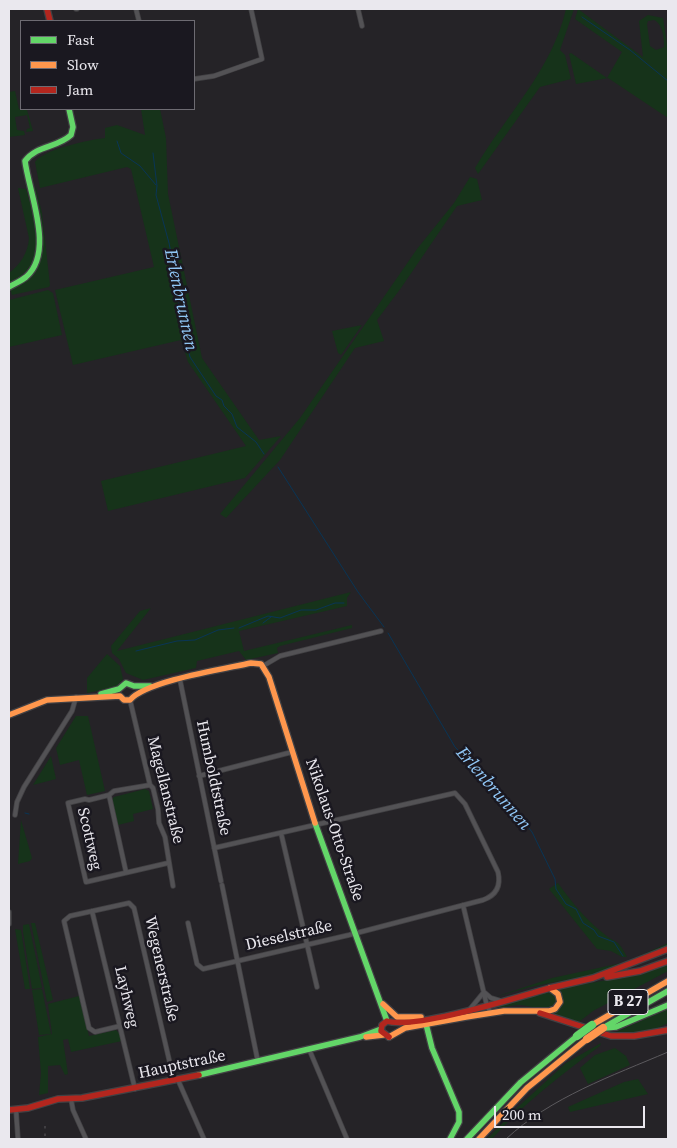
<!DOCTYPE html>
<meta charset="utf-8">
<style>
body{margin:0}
#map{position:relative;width:677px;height:1148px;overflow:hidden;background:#252327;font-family:"Source Serif 4",serif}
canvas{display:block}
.frame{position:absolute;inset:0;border:10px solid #eae8ee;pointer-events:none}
.legend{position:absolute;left:20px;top:20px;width:175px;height:90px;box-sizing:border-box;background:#1a1820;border:1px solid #6d6b72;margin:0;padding:6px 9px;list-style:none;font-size:15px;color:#eae8ee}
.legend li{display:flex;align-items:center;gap:10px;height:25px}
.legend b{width:25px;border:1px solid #6d6b72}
.scale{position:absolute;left:494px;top:1106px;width:151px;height:22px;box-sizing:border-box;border:2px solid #eae8ee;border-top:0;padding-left:6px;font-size:15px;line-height:18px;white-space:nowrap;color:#eae8ee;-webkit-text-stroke:4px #1a1820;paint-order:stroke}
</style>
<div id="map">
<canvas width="677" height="1148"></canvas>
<div class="frame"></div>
<ul class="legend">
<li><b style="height:6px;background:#63d668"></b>Fast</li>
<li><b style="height:6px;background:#ff974d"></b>Slow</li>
<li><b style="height:6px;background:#b3261e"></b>Jam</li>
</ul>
<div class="scale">200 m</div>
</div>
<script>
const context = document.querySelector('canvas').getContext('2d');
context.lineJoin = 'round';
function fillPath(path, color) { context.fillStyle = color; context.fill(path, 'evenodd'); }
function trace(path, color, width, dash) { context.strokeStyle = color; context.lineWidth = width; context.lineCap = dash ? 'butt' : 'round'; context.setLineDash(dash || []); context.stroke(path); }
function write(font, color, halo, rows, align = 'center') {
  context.font = font + ' "Source Serif 4",serif'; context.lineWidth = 5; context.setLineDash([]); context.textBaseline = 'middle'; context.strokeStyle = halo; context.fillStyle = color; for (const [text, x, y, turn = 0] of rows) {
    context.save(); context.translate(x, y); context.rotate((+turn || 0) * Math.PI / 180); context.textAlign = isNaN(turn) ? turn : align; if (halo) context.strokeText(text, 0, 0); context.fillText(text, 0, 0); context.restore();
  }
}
const green = new Path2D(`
 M566 9H574L560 50 565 55 571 79 540 87 478 174 475 168C506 115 552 70 566 9Z
 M578 9 643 57 639 21 648 15 663 18 668 50V118L608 78 576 84 569 54 571 53 607 78 622 52 575 19ZM654 20C663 24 664 38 664 47L656 50 650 46 647 24 648 21Z
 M15 91 19 109 27 110 33 131 26 132 27 129 30 128 27 115 15 117 17 130 24 131 25 135 9 137V92Z
 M141 109H160L166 138 168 194 202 358 259 440 281 436 245 478 108 511 101 481 246 446 188 362 181 340 73 365 55 290 154 267 131 169 127 167 40 188 35 162C44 149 89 140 105 138V128L117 125 145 135Z
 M470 177 477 179 482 200 457 206 401 288 377 320 384 341 355 348 280 460 226 518 220 514 300 418 417 249 454 203Z
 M34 187 36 188 42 213 50 285 49 287 12 295 10 289C60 264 39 231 34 187Z
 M18 188 26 189C37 225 51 263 9 283V273C20 265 28 253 29 238Z
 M48 290 53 293 62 335 9 347V300Z
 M362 325 341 355 338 353 332 331Z
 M351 592 347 598V606L239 631 244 651 352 625V628L280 646 277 648 278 653 246 660 239 651 197 661 196 668 143 680 126 673 119 659 112 653 111 646 140 611 151 608 117 651Z
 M107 654 120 666 123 679 116 687 87 693V678Z
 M76 716H88L105 791 87 795 79 760 60 765 56 748Z
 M51 756 56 779 33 785Z
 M145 789 149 791 153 809 133 814 134 821 118 825 112 800 114 797Z
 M21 820 32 858 30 861 18 864Z
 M558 883C571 901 585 919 603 933 617 945 617 937 627 957H622L611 951 597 949 549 889Z
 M35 923 53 1000 47 1002 31 923Z
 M29 924 42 988 32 989 23 932V925Z
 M15 929 21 930 30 989H25Z
 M668 943V947L601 973 530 987 495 997 552 978 626 962Z
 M668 963V971L593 1011 579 1022 552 1013 558 1010 563 1002 557 989 624 977Z
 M42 989 51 1034 39 1035 32 990Z
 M544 993H550L556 997V1002C548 1013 530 1005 518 1005 511 1005 504 1008 498 1008L497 1006Z
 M79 996 89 1036 116 1030 120 1034 122 1041 71 1052 68 1039 63 1040 68 1074 65 1075 60 1065 48 1066V1093L39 1095 41 1073 38 1037 52 1034 48 1004Z
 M668 1009V1023C655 1030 631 1039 616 1032Z
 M601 1043 600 1046C561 1075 524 1103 492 1139H487L519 1106 566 1063Z
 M615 1048 626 1056 630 1065 588 1084 580 1068 595 1055Z
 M638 1079 648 1094 570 1112 568 1107 624 1082Z`);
const stream = new Path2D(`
 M582 17 630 50 668 81
 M117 141 121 153 140 166 156 185
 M153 153 157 186 156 195 169 243 178 287 179 311 190 357 216 396 222 400 224 406 232 414 237 427 256 442 264 454
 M278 467 358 592 384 627
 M263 623 271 617
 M239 628 268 616 280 618 301 610H316L335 603H344
 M388 633 455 747 506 799 532 832 555 879 556 889 566 904 576 909 583 923 594 930 598 936 614 942 623 956
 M136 651 177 641 195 640 218 630 234 628
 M25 813 29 814`);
const street = new Path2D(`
 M76 9H77
 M136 9 139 21
 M358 9 362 26
 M194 79 214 76 262 59 251 9
 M263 666 280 656 381 631
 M180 680 221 881
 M130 700 150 785 153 788 158 809 159 823 165 837 173 886
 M199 776 292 752
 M150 785 114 791 109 795 89 800 85 799 68 803 86 882 168 863
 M109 795 126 872
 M15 815 17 802 24 787 72 711 76 697
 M281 833 317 987
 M222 885 258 1062
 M463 905 487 1006 491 1013
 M92 911 135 1089
 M9 912V924
 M188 923 197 964 203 969 349 935 483 900C497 895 501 885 498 872L465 804 455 793 214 848
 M484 992 491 998 501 1001
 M470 1009 484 992
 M120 1026 95 1032 89 1028 64 921 70 916 129 903 134 908 174 1081
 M309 1049 347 1139
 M178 1080 204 1139
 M71 1099 73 1110 86 1139
 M16 1110 18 1139`);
const fast = new Path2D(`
 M9 287C14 284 21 281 26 277 55 252 29 193 25 161 37 145 57 148 71 135L73 127 69 109
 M101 694 119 689 126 683 134 686H150
 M315 823 387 1021
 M426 1024 432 1048 459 1112V1122L450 1139
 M603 1028 668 991
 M605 1028 616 1027 668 1005
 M199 1075 360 1037 381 1029
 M467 1139 521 1082 577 1036`);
const slow = new Path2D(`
 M9 715 47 700 120 696 124 700H130C146 681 224 669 251 663L261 664 269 677 315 823
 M383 1004 397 1017H421
 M592 1025 668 981
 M366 1037 383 1035
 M389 1037 405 1028 466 1017 504 1011H549L555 1009 560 1002 558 994 550 988
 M479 1139 527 1088 587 1039`);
const jam = new Path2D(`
 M47 9 50 21
 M607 977 640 971 668 961
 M550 988 593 978 668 949
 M540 1013 611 1036H634L668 1030
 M389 1037 381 1031 382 1025 387 1021C414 1030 518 997 550 988
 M9 1110 28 1108 58 1099 82 1098 199 1075`);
const tram = new Path2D(`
 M506 1139C551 1097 612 1076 668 1052`);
const rail = new Path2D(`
 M45 1136V1121`);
const fastBridge = new Path2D(`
 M577 1036 592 1025`);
const slowBridge = new Path2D(`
 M587 1039 603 1028`);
const shields = [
 [628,1002,40]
];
const shieldNames = [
 ["B 27",628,1002]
];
const streetNames = [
 ["Humboldtstraße",213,778,78],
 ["Magellanstraße",165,790,76],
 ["Nikolaus-Otto-Straße",334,830,71],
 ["Scottweg",89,839,77],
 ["Dieselstraße",289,936,-13],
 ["Wegenerstraße",161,969,77],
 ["Layhweg",126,997,77],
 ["Hauptstraße",182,1065,-12]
];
const waterNames = [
 ["Erlenbrunnen",180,300,78],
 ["Erlenbrunnen",493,789,49]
];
fillPath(green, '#16331a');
trace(stream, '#093556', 1);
trace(street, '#424144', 5.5);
trace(fast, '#424144', 8);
trace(slow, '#424144', 8);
trace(jam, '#424144', 8);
trace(street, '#535255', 4);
trace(fast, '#63d668', 5.5);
trace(slow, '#ff974d', 5.5);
trace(jam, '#b3261e', 5.5);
trace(tram, '#5c5a5e', 1);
trace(rail, '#5c5a5e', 1, [2.5, 5]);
trace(fastBridge, '#424144', 9, []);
trace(slowBridge, '#424144', 9, []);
trace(fastBridge, '#63d668', 8);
trace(slowBridge, '#ff974d', 8);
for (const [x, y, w] of shields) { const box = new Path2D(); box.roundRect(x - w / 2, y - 12.5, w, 25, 4); context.fillStyle = '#1a1820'; context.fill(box); trace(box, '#eae8ee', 1); }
write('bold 15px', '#eae8ee', null, shieldNames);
write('16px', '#eae8ee', '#1a1820', streetNames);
write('italic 18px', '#90c6f5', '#1a1820', waterNames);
</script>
